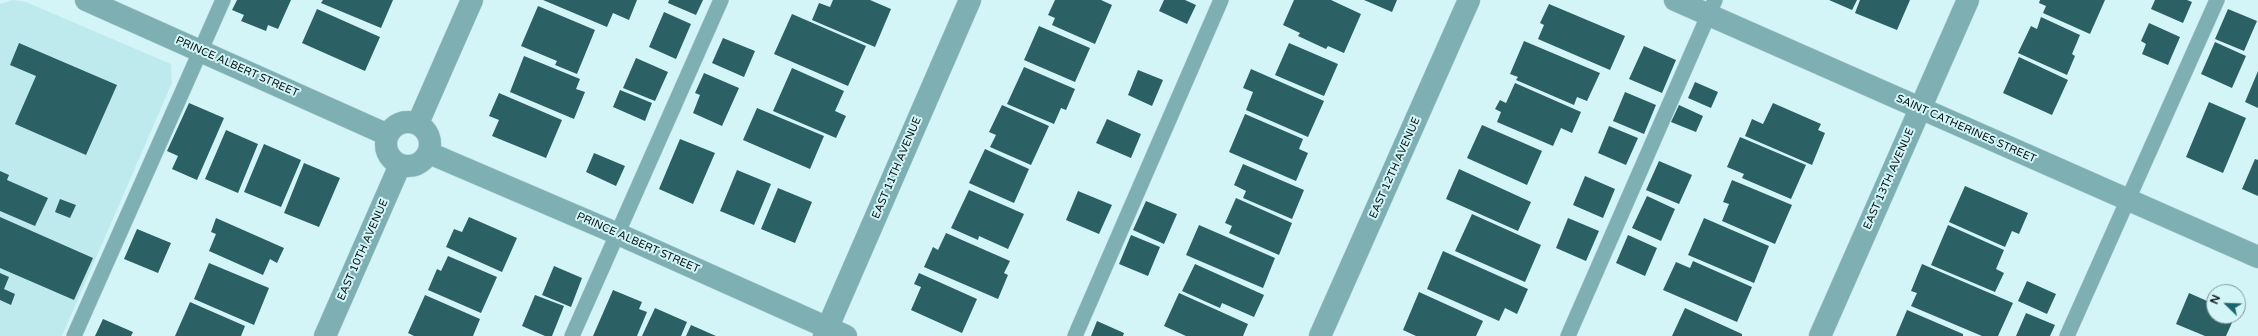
<!DOCTYPE html>
<style>
body{margin:0}
#map{position:relative;width:2258px;height:336px;overflow:hidden;background:#d4f5f8;font-family:"Varela Round",sans-serif}
canvas{display:block}
.north{position:absolute;left:2206px;top:284px;width:40px;height:40px;box-sizing:border-box;background:#d4f5f8;border:1px solid #819a9c;border-radius:50%;rotate:293deg;font-size:11px;font-weight:700;line-height:16px;text-align:center;color:#051112}
.north::after{content:'';display:block;margin:auto;width:14px;height:18px;background:#19676c;clip-path:polygon(50% 0,100% 100%,50% 72%,0 100%)}
</style>
<div id="map">
<canvas width="2258" height="336"></canvas>
<div class="north">N</div>
</div>
<script>
const context = document.querySelector('canvas').getContext('2d');
context.lineJoin = 'round';
function fillPath(path, color) { context.fillStyle = color; context.fill(path, 'evenodd'); }
function trace(path, color, width, dash) { context.strokeStyle = color; context.lineWidth = width; context.lineCap = dash ? 'butt' : 'round'; context.setLineDash(dash || []); context.stroke(path); }
function write(font, color, halo, rows, align = 'center') {
  context.font = font + ' "Varela Round",sans-serif'; context.lineWidth = 4; context.setLineDash([]); context.textBaseline = 'middle'; context.strokeStyle = halo; context.fillStyle = color; for (const [text, x, y, turn = 0] of rows) {
    context.save(); context.translate(x, y); context.rotate((+turn || 0) * Math.PI / 180); context.textAlign = isNaN(turn) ? turn : align; if (halo) context.strokeText(text, 0, 0); context.fillText(text, 0, 0); context.restore();
  }
}
const built = new Path2D(`
 M13 0 26 2 171 64 172 83 62 336H0V4Z`);
const building = new Path2D(`
 M237 0H291L278 29 268 25 266 31 241 21 244 15 232 10Z
 M323 0H393L381 28 321 3Z
 M543 0H637L629 20 613 13 607 27Z
 M669 0H703L696 15 668 3Z
 M833 0H870L891 9 875 47 812 20 819 3 830 7Z
 M1055 0H1101L1112 5 1095 44 1052 25 1055 18 1048 15Z
 M1164 0H1185L1196 5 1187 24 1159 11Z
 M1294 0H1331L1361 14 1344 53 1328 46 1326 49 1298 36 1300 33 1283 25Z
 M1364 0H1397L1392 12Z
 M1829 0H1857L1852 10Z
 M1860 0H1910L1897 30 1855 13Z
 M2040 0H2105L2090 34 2043 13 2046 6 2039 3Z
 M2155 0H2187L2192 2 2183 23 2151 9Z
 M1549 4 1625 36 1610 70 1538 39 1544 25 1540 23Z
 M538 6 595 30 577 74 555 65 557 61 521 46Z
 M317 9 380 37 365 71 302 43Z
 M2228 9 2257 21 2244 51 2215 39Z
 M664 12 691 24 676 59 649 47Z
 M792 14 866 46 848 86 774 54Z
 M2041 17 2080 35 2072 54 2075 56 2067 75 2018 53 2031 26 2037 29Z
 M2149 23 2180 37 2168 65 2142 54 2146 44 2141 41Z
 M1039 26 1090 48 1075 82 1024 60Z
 M723 38 755 51 744 77 712 63Z
 M1524 41 1600 73 1587 101 1577 97 1574 105 1516 80 1518 77 1510 74Z
 M2215 42 2246 56 2232 88 2201 74Z
 M19 43 117 85 86 155 15 124 36 76 10 65Z
 M1289 43 1338 64 1324 96 1275 75Z
 M1644 46 1676 60 1662 93 1629 79Z
 M524 56 580 79 576 89 585 92 574 119 510 92Z
 M2019 57 2068 80 2052 115 2003 93Z
 M636 58 668 72 655 101 623 88Z
 M1024 67 1075 89 1066 110 1061 108 1054 124 1007 104Z
 M792 68 844 91 835 111 846 116 836 138 773 111Z
 M1251 69 1324 101 1308 137 1246 110 1253 92 1243 88Z
 M1138 70 1163 80 1152 106 1128 95Z
 M2258 71V108L2245 102Z
 M704 73 739 88 722 126 693 113 700 95 695 93Z
 M1695 82 1718 92 1711 108 1688 98Z
 M1515 83 1581 112 1572 133 1561 128 1553 146 1497 122 1501 112 1495 109 1500 100 1506 103Z
 M620 90 652 103 645 121 613 107Z
 M1625 92 1656 105 1644 134 1613 121Z
 M499 93 562 120 546 158 492 136 499 120 489 116Z
 M2209 102 2246 118 2223 173 2186 157Z
 M189 103 224 118 197 180 172 169 178 156 167 151Z
 M1773 103 1821 124 1818 130 1825 133 1812 165 1745 136 1752 119 1763 124Z
 M1002 105 1049 126 1031 165 990 147 996 135 989 132Z
 M1679 105 1703 116 1696 132 1671 122Z
 M757 108 824 136 810 169 743 140Z
 M1245 114 1303 139 1299 149 1308 153 1296 181 1229 152Z
 M1107 119 1141 134 1131 158 1096 143Z
 M1482 125 1542 151 1527 185 1467 158Z
 M1609 126 1638 138 1626 165 1598 153Z
 M226 130 258 144 238 193 205 179Z
 M1740 137 1806 165 1791 199 1742 178 1744 174 1727 167Z
 M680 139 715 153 693 204 659 189Z
 M264 144 301 160 281 207 244 192Z
 M985 149 1029 169 1014 203 969 183Z
 M594 153 625 166 616 186 586 172Z
 M2255 159 2258 160V196L2242 189Z
 M1659 161 1692 175 1679 204 1646 190Z
 M304 163 340 178 319 227 284 213Z
 M1243 164 1304 190 1292 219 1243 198 1246 191 1234 185Z
 M1459 169 1531 202 1518 231 1446 199Z
 M737 170 771 184 754 225 720 211Z
 M0 171 9 175 7 180 48 198 35 226 0 211Z
 M1585 176 1615 189 1603 218 1573 205Z
 M1732 180 1792 205 1775 244 1722 221 1729 204 1723 202Z
 M1965 186 2028 213 2019 234 2012 231 2005 247 1949 222Z
 M778 188 812 202 795 243 761 229Z
 M969 190 1024 214 1008 249 979 236 978 240 951 228Z
 M1078 191 1112 205 1099 234 1066 220Z
 M1647 196 1675 209 1661 241 1632 228Z
 M1236 198 1292 223 1279 255 1229 233 1232 226 1225 223Z
 M60 199 76 205 70 218 55 212Z
 M1146 201 1177 214 1164 244 1133 230Z
 M1472 214 1541 245 1525 282 1455 251Z
 M0 217 93 258 74 300 0 268Z
 M469 217 517 238 502 272 446 247 454 229 462 232Z
 M216 218 284 248 277 263 270 259 263 275 209 251 216 234 211 232Z
 M1568 218 1599 231 1586 261 1556 248Z
 M1704 218 1769 246 1754 283 1688 255Z
 M1199 225 1275 258 1263 288 1186 255Z
 M1948 225 2004 250 1996 269 2004 273 1995 292 1931 265Z
 M137 229 171 243 158 273 124 259Z
 M946 233 1010 261 1004 273 1008 275 998 299 924 267 933 247 938 250Z
 M1131 235 1160 247 1148 276 1119 264Z
 M1628 235 1657 248 1645 276 1616 263Z
 M1443 251 1528 289 1517 314 1505 308 1499 321 1427 289Z
 M448 256 497 277 481 313 428 290 437 269 441 271Z
 M1693 261 1752 287 1737 322 1663 290 1676 262 1690 268Z
 M209 263 269 288 254 325 194 299Z
 M1195 264 1264 295 1254 317 1222 303 1220 308 1182 291Z
 M1922 264 2013 303 1998 336H1982L1911 306 1917 293 1911 291Z
 M554 266 582 278 571 307 542 295Z
 M0 273 9 277 4 289 15 294 11 305 0 300Z
 M919 273 977 299 962 333 911 310 921 287 914 284Z
 M2027 281 2056 294 2047 314 2018 301Z
 M613 290 642 302 639 309 647 312 637 336H593Z
 M1419 292 1483 321 1476 336H1416L1403 330Z
 M1179 293 1248 324 1243 336H1186L1164 326Z
 M2189 293 2214 304V316H2235L2226 336H2205L2176 324Z
 M425 295 480 319 473 336H414L408 333Z
 M535 295 564 306 552 336H545L522 326Z
 M190 302 245 326 241 336H175Z
 M655 308 687 322 681 336H642Z
 M1685 308 1742 334V336H1672Z
 M1907 310 1963 334V336H1896Z
 M2026 313 2055 325 2050 336H2016Z
 M103 319 133 332 131 336H95Z
 M1097 321 1124 333 1123 336H1091Z
 M691 325 716 336H686Z`);
const service = new Path2D(`
 M74 336 223 0
 M572 336 721 0
 M1075 336 1221 0
 M1568 336 1715 0
 M2067 336 2217 0`);
const minor = new Path2D(`
 M86 0 388 135
 M1675 0 2258 257
 M386 144a22 22 0 1 1 44 0a22 22 0 1 1-44 0Z
 M418 123 472 0
 M429 153 618 234 846 336
 M325 336 400 165
 M824 336 970 0
 M1820 336 1968 0`);
const tertiary = new Path2D(`
 M1320 336 1469 0`);
const streetNames = [
 ["PRINCE ALBERT STREET",237,67,24],
 ["SAINT CATHERINES STREET",1966,129,24],
 ["EAST 11TH AVENUE",897,168,-67],
 ["EAST 12TH AVENUE",1395,168,-66],
 ["EAST 13TH AVENUE",1889,179,-66],
 ["PRINCE ALBERT STREET",638,243,24],
 ["EAST 10TH AVENUE",363,250,-66]
];
fillPath(built, '#beeaed');
fillPath(building, '#2b6064');
trace(service, '#b3d1d3', 16);
trace(minor, '#b3d1d3', 23);
trace(tertiary, '#b3d1d3', 23);
trace(service, '#7eb0b3', 15);
trace(minor, '#7eb0b3', 22);
trace(tertiary, '#7eb0b3', 22);
write('11px', '#051112', '#d4f5f8', streetNames);
</script>
